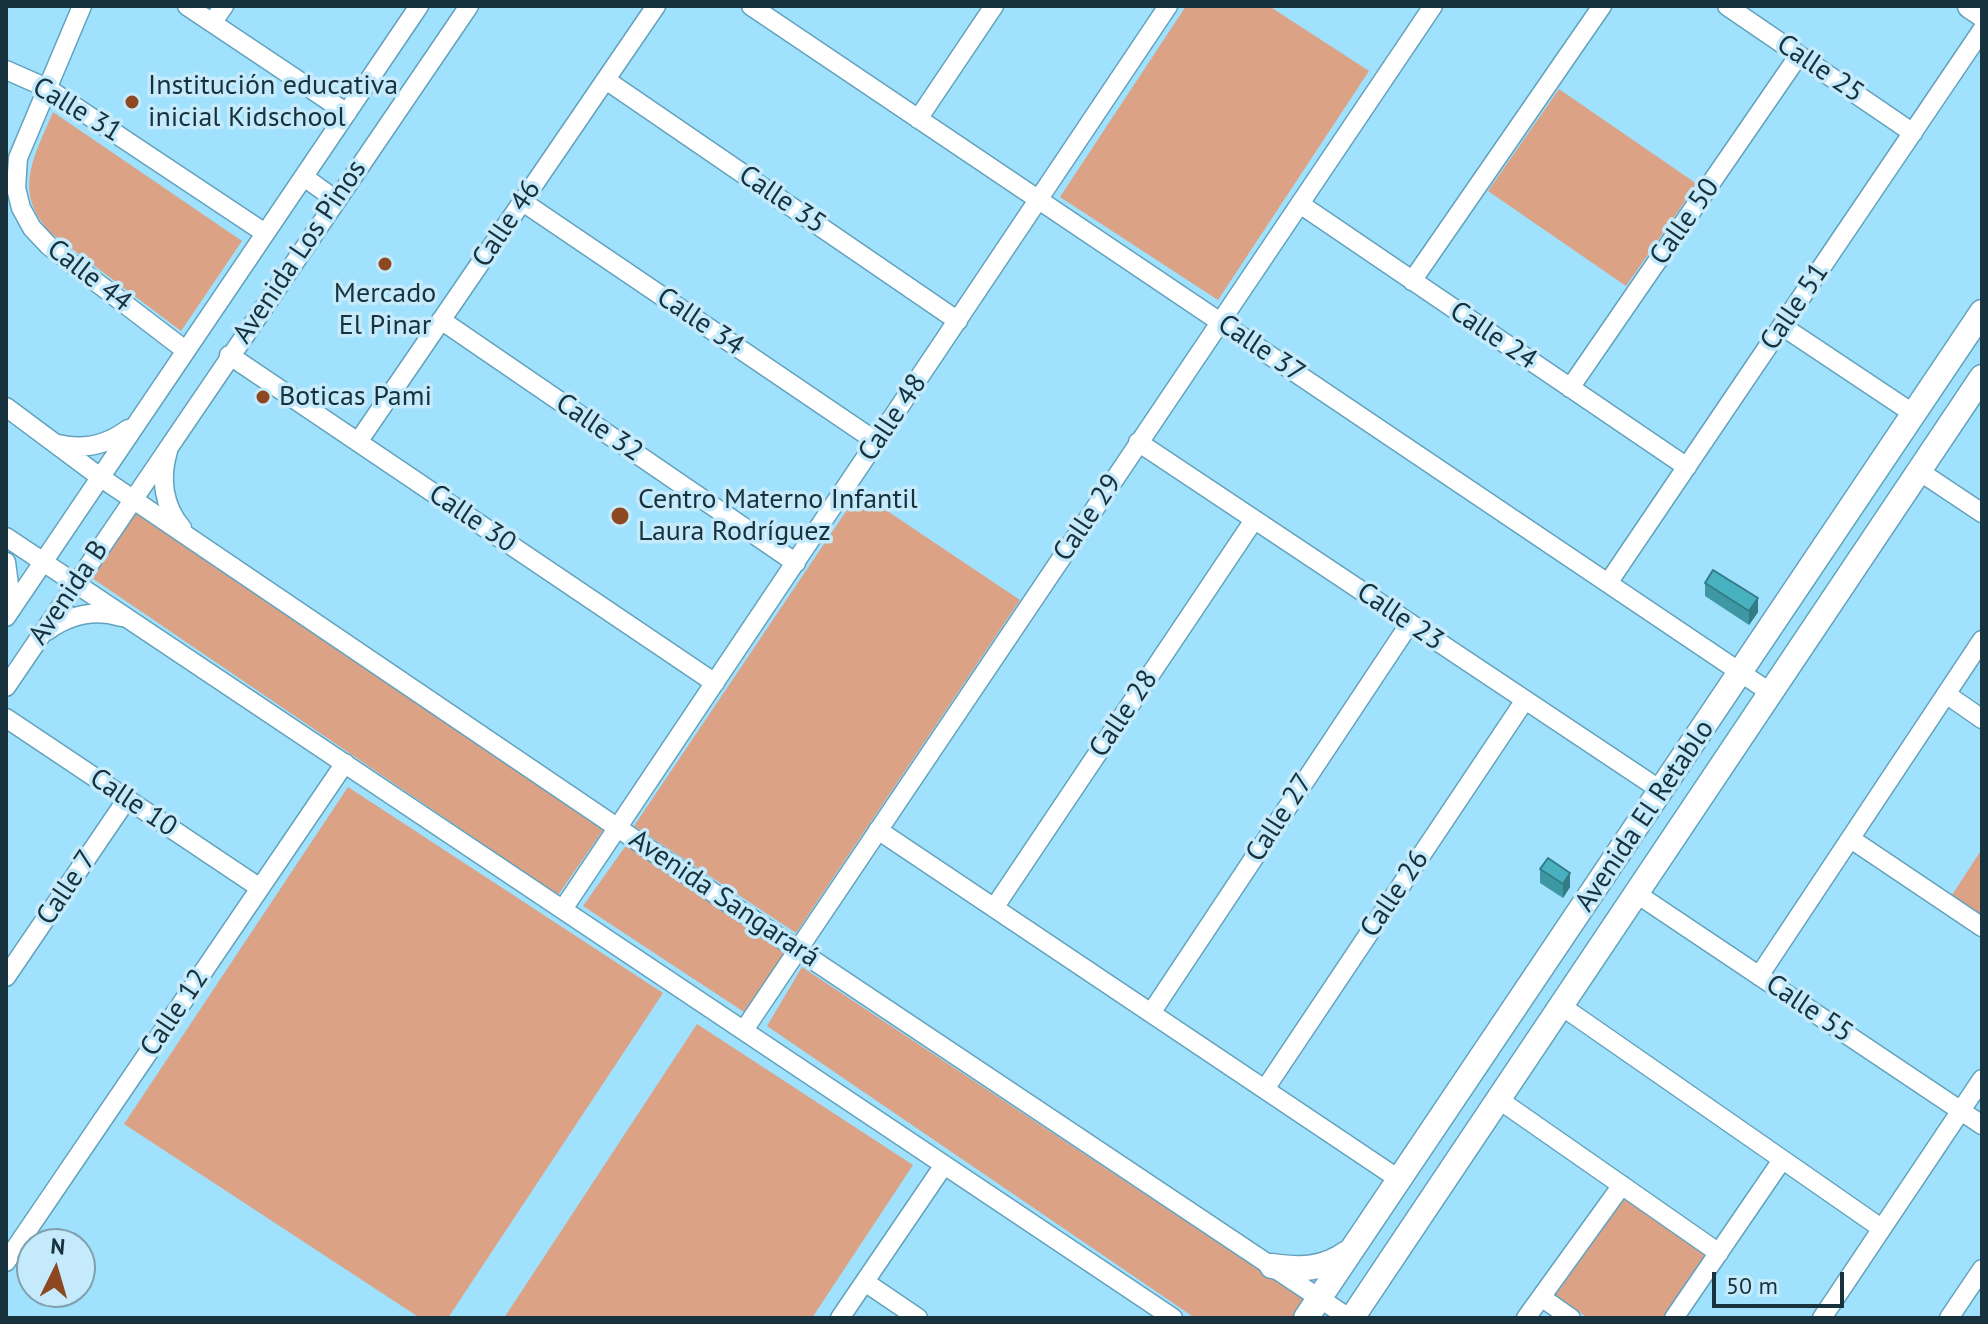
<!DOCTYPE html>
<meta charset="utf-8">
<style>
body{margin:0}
#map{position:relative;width:1988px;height:1324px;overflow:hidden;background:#a0e1fd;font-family:"PT Sans",sans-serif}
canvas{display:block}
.frame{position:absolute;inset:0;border:8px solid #17323d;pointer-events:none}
.north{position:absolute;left:16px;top:1228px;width:80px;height:80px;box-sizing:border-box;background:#c4eafb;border:2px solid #7fa0af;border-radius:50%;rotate:5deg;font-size:22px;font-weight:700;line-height:32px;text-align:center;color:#17323d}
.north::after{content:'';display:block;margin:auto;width:28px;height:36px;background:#8d4721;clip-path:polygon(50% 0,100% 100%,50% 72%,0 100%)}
.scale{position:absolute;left:1712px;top:1272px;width:132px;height:36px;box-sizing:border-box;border:4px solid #17323d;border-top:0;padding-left:10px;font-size:24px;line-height:28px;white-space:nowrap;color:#17323d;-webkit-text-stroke:6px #c4eafb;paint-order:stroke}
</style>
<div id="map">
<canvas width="1988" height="1324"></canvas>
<div class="frame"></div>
<div class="north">N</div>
<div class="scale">50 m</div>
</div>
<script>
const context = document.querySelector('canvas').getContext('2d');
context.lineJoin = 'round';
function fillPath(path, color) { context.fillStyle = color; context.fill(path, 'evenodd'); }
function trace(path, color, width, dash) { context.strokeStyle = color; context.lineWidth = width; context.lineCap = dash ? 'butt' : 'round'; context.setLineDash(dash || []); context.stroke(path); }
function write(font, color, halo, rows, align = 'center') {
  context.font = font + ' "PT Sans",sans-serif'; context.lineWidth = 7; context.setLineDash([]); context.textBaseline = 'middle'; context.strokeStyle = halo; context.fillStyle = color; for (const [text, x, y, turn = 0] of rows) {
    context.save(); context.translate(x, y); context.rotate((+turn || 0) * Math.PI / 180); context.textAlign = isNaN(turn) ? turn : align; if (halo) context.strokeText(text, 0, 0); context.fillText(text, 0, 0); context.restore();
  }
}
const green = new Path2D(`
 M1186 6H1269L1369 71 1218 300 1060 197Z
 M1559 89 1697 184 1626 286 1488 191Z
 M53 112 242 241 181 331 51 233C12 192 34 157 53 112Z
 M859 492 1020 600 796 933 634 826Z
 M137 512 606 826 558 895 92 578Z
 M348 787 663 993 448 1318H420L124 1124Z
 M627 844 787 951 744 1012 583 906Z
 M1982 849V915L1952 895Z
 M802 967 1306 1301 1295 1318H1195L767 1026Z
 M697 1024 913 1165 812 1318H504Z
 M1623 1196 1709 1257 1666 1318H1588L1553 1294Z`);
const minor = new Path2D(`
 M82 6 18 158 16 188 21 208 32 228 49 246 185 350
 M187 6 347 113
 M751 6 1771 693
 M1727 6 1913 133
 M212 23 224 6
 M6 70 47 88 265 233
 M606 80 958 321
 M918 119 994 6
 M304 177 336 200
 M523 202 877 442
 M1300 204 1687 467
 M1412 281 1602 6
 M441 320 796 563
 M1782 326 1914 414
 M229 355 715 683
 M1570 388 1799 55
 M6 407 100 477 798 950 1349 1318
 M358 442 656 6
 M1138 442 1662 791
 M58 444C83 450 107 445 128 429
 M168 451C160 478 163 506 182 528
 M1919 471 1982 513
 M6 537 1173 1318
 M6 562 9 585 6 605
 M1608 583 1982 30
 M6 617 419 6
 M47 631C69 615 95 609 121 617
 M6 687 469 6
 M1946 694 1982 719
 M6 718 260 888
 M878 830 1400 1180
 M1851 839 1982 927
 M1637 894 1982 1125
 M994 908 1254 520
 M563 909 1168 6
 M1759 976 1982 640
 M6 977 127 799
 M1560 1005 1881 1228
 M1151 1013 1410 623
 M744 1030 1433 6
 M1265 1089 1525 700
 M1498 1099 1719 1253
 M6 1262 345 763
 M865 1282 918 1318
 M1541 1297 1571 1318
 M840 1318 944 1165
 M1526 1318 1622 1185
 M1674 1318 1782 1160
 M1822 1318 1982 1079
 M1949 1318 1982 1269`);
const major = new Path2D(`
 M1970 6 1982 14
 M1272 1266C1301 1270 1323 1270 1347 1253
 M1306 1318 1982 312
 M1352 1318 1982 377`);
const wall = new Path2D(`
 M1705 583 1758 612 1749 625 1705 596Z
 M1540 869 1570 887 1563 898 1540 883Z`);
const shadedWall = new Path2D(`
 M1758 598V612L1749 625V611Z
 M1570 873V887L1563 898V884Z`);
const building = new Path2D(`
 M1713 570 1758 598 1749 611 1705 583Z
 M1548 858 1570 873 1563 884 1540 869Z`);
const markers = [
 [132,102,8,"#8d4721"],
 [385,264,8,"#8d4721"],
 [263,397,8,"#8d4721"],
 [620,516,10,"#8d4721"]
];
const streetNames = [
 ["Calle 25",1820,69,34],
 ["Calle 31",77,110,31],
 ["Calle 35",782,200,34],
 ["Calle 50",1685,222,-55],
 ["Calle 46",507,224,-56],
 ["Avenida Los Pinos",300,252,-56],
 ["Calle 44",89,276,38],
 ["Calle 51",1795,307,-56],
 ["Calle 34",700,322,34],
 ["Calle 24",1493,336,34],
 ["Calle 37",1261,349,34],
 ["Calle 48",893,418,-56],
 ["Calle 32",599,428,34],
 ["Calle 29",1088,518,-56],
 ["Calle 30",472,519,34],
 ["Avenida B",69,593,-56],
 ["Calle 23",1400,617,34],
 ["Calle 28",1124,714,-56],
 ["Calle 10",133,803,34],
 ["Avenida El Retablo",1645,816,-56],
 ["Calle 27",1280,818,-57],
 ["Calle 7",67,888,-56],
 ["Calle 26",1395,894,-56],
 ["Avenida Sangarará",724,899,34],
 ["Calle 55",1809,1009,34],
 ["Calle 12",175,1013,-56]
];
const poiNames = [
 ["Institución educativa",148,86],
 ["inicial Kidschool",148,118],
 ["Mercado",385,294,"center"],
 ["El Pinar",385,326,"center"],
 ["Boticas Pami",279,397],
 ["Centro Materno Infantil",638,500],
 ["Laura Rodríguez",638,532]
];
fillPath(green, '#dba286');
trace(minor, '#63a2bd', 21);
trace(major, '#63a2bd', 27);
trace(minor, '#fff', 18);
trace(major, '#fff', 24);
fillPath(wall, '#3e98a4');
fillPath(shadedWall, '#327c86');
fillPath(building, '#48b1bf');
trace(building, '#327c86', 2);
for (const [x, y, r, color] of markers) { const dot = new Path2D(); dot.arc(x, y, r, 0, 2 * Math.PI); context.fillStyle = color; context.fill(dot); trace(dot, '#c4eafb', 3); }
write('28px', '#17323d', '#c4eafb', streetNames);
write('28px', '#17323d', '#c4eafb', poiNames, 'left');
</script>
